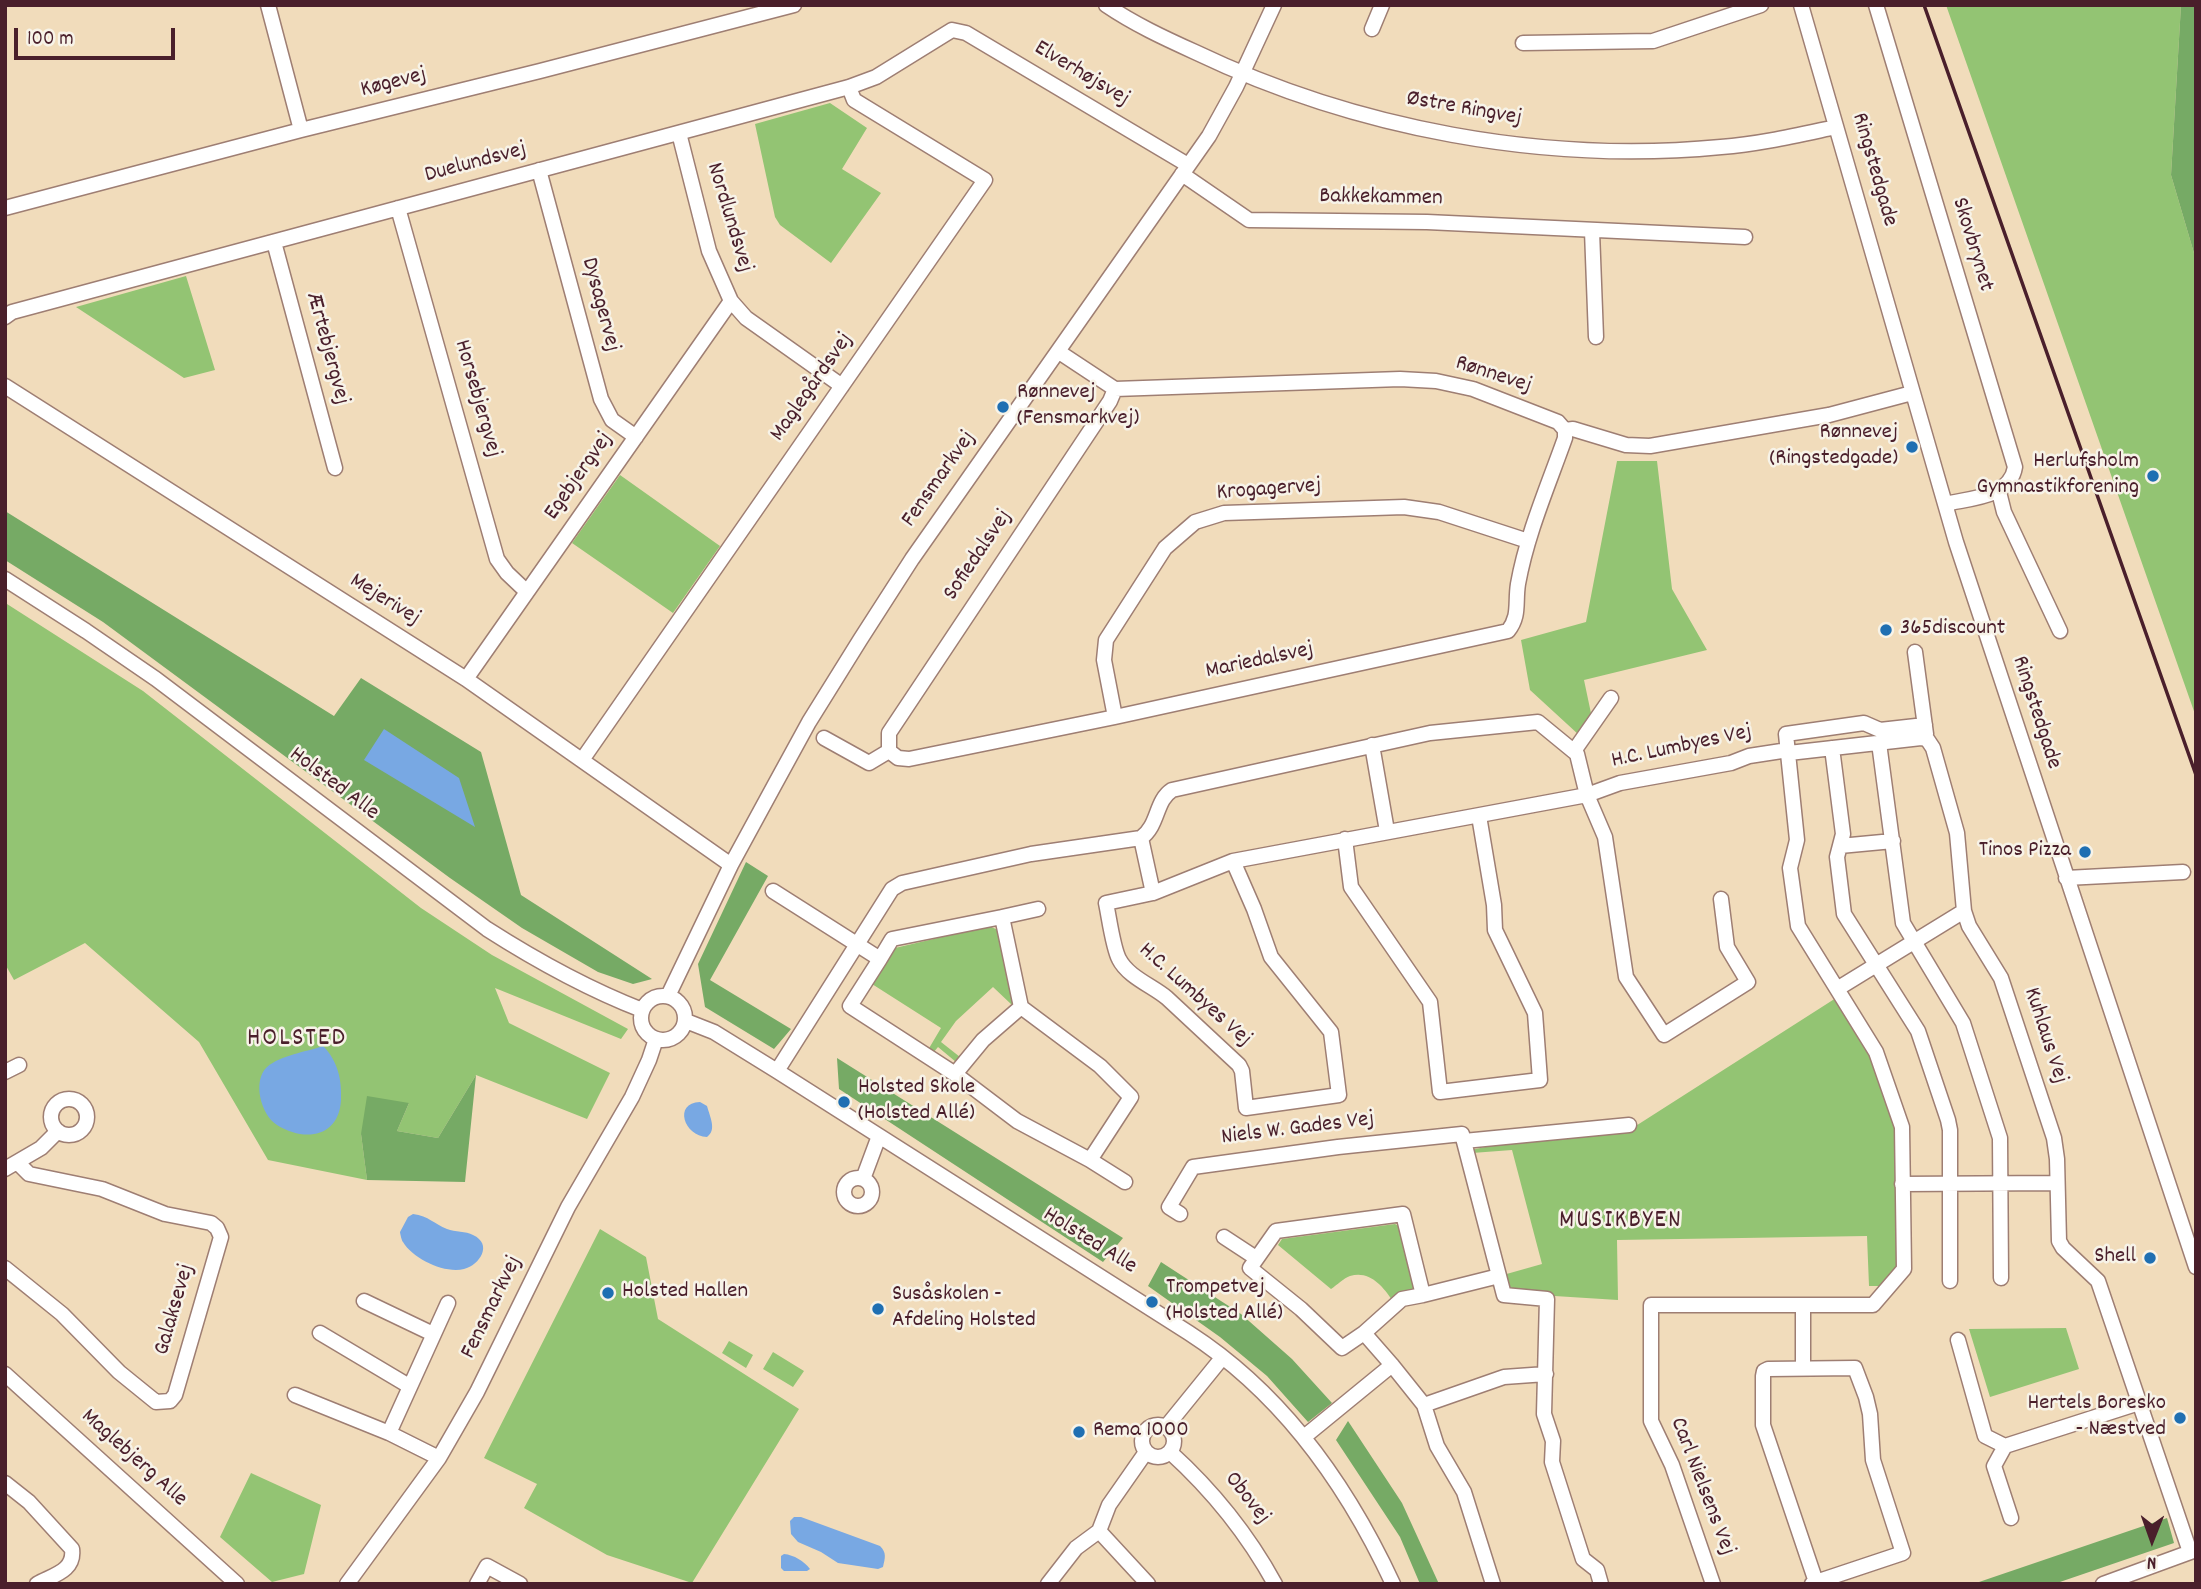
<!DOCTYPE html>
<meta charset="utf-8">
<style>
body{margin:0}
#map{position:relative;width:2201px;height:1589px;overflow:hidden;background:#f1dcbb;font-family:Dekko,sans-serif}
canvas{display:block}
.frame{position:absolute;inset:0;border:7px solid #4a1f2b;pointer-events:none}
.north{position:absolute;left:2117px;top:1505px;width:70px;height:70px;-webkit-text-stroke:5px #f7f3e8;paint-order:stroke;rotate:181deg;font-size:19px;font-weight:700;line-height:28px;text-align:center;color:#4a1f2b}
.north::after{content:'';display:block;margin:auto;width:24px;height:32px;background:#4a1f2b;clip-path:polygon(50% 0,100% 100%,50% 72%,0 100%)}
.scale{position:absolute;left:14px;top:28px;width:161px;height:32px;box-sizing:border-box;border:4px solid #4a1f2b;border-top:0;padding-left:9px;font-size:21px;line-height:24px;white-space:nowrap;color:#4a1f2b;-webkit-text-stroke:5px #f7f3e8;paint-order:stroke}
</style>
<div id="map">
<canvas width="2201" height="1589"></canvas>
<div class="frame"></div>
<div class="north">N</div>
<div class="scale">100 m</div>
</div>
<script>
const context = document.querySelector('canvas').getContext('2d');
context.lineJoin = 'round';
function fillPath(path, color) { context.fillStyle = color; context.fill(path, 'evenodd'); }
function trace(path, color, width, dash) { context.strokeStyle = color; context.lineWidth = width; context.lineCap = dash ? 'butt' : 'round'; context.setLineDash(dash || []); context.stroke(path); }
function write(font, color, halo, rows, align = 'center') {
  context.font = font + ' Dekko,sans-serif'; context.lineWidth = 5; context.setLineDash([]); context.textBaseline = 'middle'; context.strokeStyle = halo; context.fillStyle = color; for (const [text, x, y, turn = 0] of rows) {
    context.save(); context.translate(x, y); context.rotate((+turn || 0) * Math.PI / 180); context.textAlign = isNaN(turn) ? turn : align; if (halo) context.strokeText(text, 0, 0); context.fillText(text, 0, 0); context.restore();
  }
}
const green = new Path2D(`
 M1946 5H2181L2171 175 2196 260V717Z
 M830 103 867 128 842 169 881 193 831 263 780 225 775 217 755 124Z
 M186 276 215 370 184 378 76 307Z
 M1617 461H1657L1672 589 1707 650 1584 680 1592 718 1579 735 1530 690 1521 640 1586 622Z
 M620 475 720 546 673 613 572 543Z
 M7 604 143 691 421 908 492 955 628 1029 621 1039 495 988 509 1023 610 1073 587 1119 476 1075 438 1138 397 1131 409 1103 361 1134 367 1180 268 1160 199 1042 85 943 14 980 5 964Z
 M989 926 998 930 1014 1001 1012 1005 993 987 956 1021 941 1042 960 1057 956 1062 938 1047 933 1053 928 1050 941 1028 872 984 895 948Z
 M1836 998 1872 1051 1897 1133 1898 1267 1883 1286H1869L1867 1236 1617 1240 1618 1300 1507 1293 1503 1275 1542 1264 1512 1150 1472 1153 1471 1150 1485 1147V1145L1631 1129Z
 M1395 1224 1402 1228 1414 1290 1392 1300C1383 1286 1369 1270 1350 1276 1344 1278 1337 1285 1331 1289L1278 1245 1282 1239Z
 M600 1229 646 1257 658 1319 799 1409 692 1583 607 1555 524 1508 537 1484 484 1458Z
 M2066 1328 2079 1369 1990 1397 1969 1329Z
 M729 1341 753 1355 746 1368 722 1353Z
 M773 1352 804 1371 793 1387 763 1369Z
 M251 1473 321 1505 304 1574 272 1582 220 1537Z`);
const forest = new Path2D(`
 M2181 5H2196V260L2171 175Z
 M5 511 334 716 361 678 481 752 521 895 652 979 633 984 598 972 522 928 450 878 103 622 5 560Z
 M746 862 768 876 710 980 791 1029 774 1049 705 1007 698 964Z
 M837 1058 1123 1238 1103 1262 839 1089Z
 M476 1075 465 1182 367 1180 361 1134 367 1096 409 1103 397 1131 438 1138Z
 M1161 1262 1241 1314 1292 1359 1332 1403 1308 1422 1267 1376 1220 1337 1148 1286Z
 M1348 1421 1402 1503 1439 1584H1420L1400 1537 1336 1440Z
 M2167 1518 2174 1543 2054 1584H1979V1582Z`);
const water = new Path2D(`
 M384 729 459 778 475 827 364 760Z
 M323 1046C338 1061 342 1080 341 1100 339 1138 304 1142 277 1125 261 1115 252 1081 267 1067 281 1055 306 1052 323 1046Z
 M700 1102 707 1106C710 1117 717 1130 707 1137 684 1136 673 1103 700 1102Z
 M413 1214C429 1216 434 1224 447 1229 455 1232 466 1231 473 1235 493 1244 480 1265 464 1269 445 1274 413 1259 403 1242 402 1242 400 1233 400 1232L408 1217Z
 M794 1517H801L880 1546C887 1553 885 1558 883 1567L878 1569 838 1563 821 1552 798 1542 791 1534 790 1521Z
 M784 1554C794 1555 804 1561 810 1569L807 1571H784L781 1568V1556Z`);
const minor = new Path2D(`
 M268 5 301 130
 M1106 5C1134 24 1164 38 1195 52 1356 129 1544 164 1721 147 1760 144 1798 135 1836 127
 M1801 5 1956 542 2196 1267
 M1876 5 2015 467C2010 498 1970 498 1945 504
 M1372 29 1382 5
 M1523 43 1653 41 1761 5
 M679 133 709 251 731 301 746 318 842 386
 M539 170 601 399 612 420 636 437
 M1182 174 1249 220 1427 222 1745 237
 M5 208 301 130 540 71 794 5
 M398 208 497 559 507 573 527 592
 M1592 231 1596 337
 M274 242 335 468
 M5 317 12 312 849 87 876 77 952 30 966 33 1188 165
 M1059 352 1115 389 1400 379 1436 381 1473 389 1558 422 1565 430 1573 429 1626 445 1650 446 1829 415 1912 393
 M5 386 466 679 731 865
 M1999 492 2004 512 2060 631
 M5 579 86 631 156 679 487 929C537 961 588 989 642 1010
 M1915 652 1926 734
 M466 679 731 301
 M1115 717 1104 660 1106 640 1165 548 1195 522 1224 513 1404 507 1439 512 1528 541
 M824 738 869 763 889 751 898 758 909 759 1115 717 1508 631C1520 616 1515 603 1518 584 1527 534 1548 486 1565 438V430
 M1879 743 1903 923 1963 1023 2000 1138 2001 1278
 M1372 745 1387 831
 M1832 748 1843 834 1837 857 1844 914 1918 1031 1948 1120 1950 1130V1281
 M889 751V733L1110 401 1115 389
 M1574 751 1611 698
 M1789 753 1921 738 1927 739 1933 748 1957 833 1964 911 1969 926 2001 978 2054 1138 2057 1159 2059 1241 2063 1248 2098 1281 2190 1552
 M582 760 985 180 854 100 849 87
 M1141 838 1153 893 1106 903C1109 917 1113 948 1119 959 1128 977 1153 986 1167 998L1239 1065 1242 1071 1246 1108 1339 1095 1331 1032 1271 957 1254 909 1233 861
 M1345 839 1351 887 1430 1002 1440 1092 1540 1080 1535 1013 1495 930 1494 905 1479 816
 M1840 846 1893 841
 M2066 878 2183 872
 M773 891 880 959 850 1006 955 1074 983 1040 1021 1007
 M1153 893 1233 861 1587 795 1620 783 1731 763 1749 756 1788 750
 M1002 917 1038 909
 M880 959 892 939 1002 917 1021 1007 1100 1066 1131 1097 1090 1160
 M1837 989 1964 911
 M641 1018a22 22 0 1 1 44 0a22 22 0 1 1-44 0Z
 M668 996 731 865 774 786 809 722 860 640 912 559 1209 136 1236 87 1274 5
 M686 1021 714 1032 777 1071 1189 1333C1282 1393 1347 1485 1393 1584
 M777 1071 892 889 902 883 1031 854 1141 838C1159 825 1155 801 1172 790L1430 733 1538 722 1577 754 1587 795 1605 837 1626 977 1664 1035 1748 982 1727 947 1721 899
 M5 1072 19 1065
 M955 1074 1017 1121 1090 1160 1125 1182
 M51 1117a18 18 0 1 1 36 0a18 18 0 1 1-36 0Z
 M1464 1141 1629 1125
 M5 1169 41 1148 58 1131
 M844 1192a14 14 0 1 1 28 0a14 14 0 1 1-28 0Z
 M863 1179 879 1136
 M1902 1184 2057 1183
 M1180 1214 1169 1207 1193 1167 1338 1147 1462 1134 1504 1295 1547 1299 1544 1414 1553 1441 1552 1462 1583 1559 1597 1570 1601 1584
 M1403 1214 1423 1295 1402 1299 1364 1333 1342 1348 1301 1309 1250 1268 1276 1231Z
 M1224 1237 1256 1258
 M5 1268 62 1314 119 1372 156 1402 170 1401 175 1395 221 1237 217 1228 211 1223 165 1214 102 1189 29 1174 18 1163
 M1423 1295 1499 1276
 M364 1301 433 1334
 M1803 1305V1368
 M320 1333 409 1386
 M1958 1340 1985 1436 2005 1446 2139 1403
 M1392 1365 1424 1405 1437 1446 1464 1492 1493 1584
 M5 1374 237 1584
 M295 1395 389 1433 439 1458
 M1424 1405 1504 1377 1546 1374
 M1142 1441a16 16 0 1 1 32 0a16 16 0 1 1-32 0Z
 M1166 1427 1222 1358
 M389 1433 448 1303
 M1304 1437 1392 1365 1364 1333
 M2005 1446 1994 1466 2011 1518
 M1170 1452C1213 1491 1247 1533 1275 1584
 M5 1483 29 1502 72 1549C75 1571 53 1575 37 1584
 M1099 1531 1148 1584
 M347 1584 439 1458 477 1392 568 1207 632 1097 649 1060 656 1039
 M477 1584 487 1566 520 1584
 M1048 1584 1076 1548 1099 1531 1109 1505 1146 1452
 M1713 1584 1672 1465 1651 1421V1305H1873L1904 1269 1902 1127 1876 1052 1798 926 1790 868 1797 840 1786 734 1864 723 1880 730 1925 725
 M1812 1584 1816 1582 1903 1553 1873 1460 1870 1414 1866 1397 1855 1368 1768 1369 1764 1371 1763 1376V1425L1816 1582
 M2103 1584 2196 1550`);
const rail = new Path2D(`
 M1924 5 2196 775`);
const markers = [
 [1003,407,7,"#1f6fb2"],
 [1912,447,7,"#1f6fb2"],
 [2153,476,7,"#1f6fb2"],
 [1886,630,7,"#1f6fb2"],
 [2085,852,7,"#1f6fb2"],
 [844,1102,7,"#1f6fb2"],
 [2150,1258,7,"#1f6fb2"],
 [608,1293,7,"#1f6fb2"],
 [1152,1302,7,"#1f6fb2"],
 [878,1309,7,"#1f6fb2"],
 [2180,1418,7,"#1f6fb2"],
 [1079,1432,7,"#1f6fb2"]
];
const streetNames = [
 ["Elverhøjsvej",1081,75,31],
 ["Køgevej",394,84,-14],
 ["Østre Ringvej",1464,110,10],
 ["Duelundsvej",476,164,-15],
 ["Ringstedgade",1873,170,74],
 ["Bakkekammen",1381,199,1],
 ["Nordlundsvej",728,218,73],
 ["Skovbrynet",1971,245,73],
 ["Dysagervej",599,305,75],
 ["Ærtebjergvej",326,349,75],
 ["Rønnevej",1493,376,18],
 ["Maglegårdsvej",813,388,-55],
 ["Horsebjergvej",476,399,74],
 ["Egebjergvej",580,477,-55],
 ["Fensmarkvej",940,480,-55],
 ["Krogagervej",1269,491,-4],
 ["Sofiedalsvej",979,556,-56],
 ["Mejerivej",384,601,32],
 ["Mariedalsvej",1260,662,-12],
 ["Ringstedgade",2035,713,72],
 ["H.C. Lumbyes Vej",1682,748,-12],
 ["Holsted Alle",333,785,37],
 ["H.C. Lumbyes Vej",1194,996,42],
 ["Kuhlaus Vej",2044,1036,72],
 ["Niels W. Gades Vej",1298,1130,-7],
 ["Holsted Alle",1089,1242,32],
 ["Fensmarkvej",493,1308,-64],
 ["Galaksevej",176,1310,-74],
 ["Maglebjerg Alle",133,1459,42],
 ["Carl Nielsens Vej",1701,1487,69],
 ["Obovej",1246,1499,52]
];
const poiNames = [
 ["Rønnevej",1017,394],
 ["(Fensmarkvej)",1017,420],
 ["Rønnevej",1898,434,"right"],
 ["(Ringstedgade)",1898,460,"right"],
 ["Herlufsholm",2139,463,"right"],
 ["Gymnastikforening",2139,489,"right"],
 ["365discount",1900,630],
 ["Tinos Pizza",2071,852,"right"],
 ["Holsted Skole",858,1089],
 ["(Holsted Allé)",858,1115],
 ["Shell",2136,1258,"right"],
 ["Trompetvej",1166,1289],
 ["(Holsted Allé)",1166,1315],
 ["Holsted Hallen",622,1293],
 ["Susåskolen -",892,1296],
 ["Afdeling Holsted",892,1322],
 ["Hertels Boresko",2166,1405,"right"],
 ["- Næstved",2166,1431,"right"],
 ["Rema 1000",1093,1432]
];
const quarterNames = [
 ["HOLSTED",297,1040],
 ["MUSIKBYEN",1621,1222]
];
fillPath(green, '#93c473');
fillPath(forest, '#76aa65');
fillPath(water, '#78a8e3');
trace(minor, '#9e7e73', 17);
trace(minor, '#fff', 14);
trace(rail, '#4a1f2b', 3.5);
for (const [x, y, r, color] of markers) { const dot = new Path2D(); dot.arc(x, y, r, 0, 2 * Math.PI); context.fillStyle = color; context.fill(dot); trace(dot, '#f7f3e8', 2.5); }
write('23px', '#4a1f2b', '#f7f3e8', streetNames);
write('23px', '#4a1f2b', '#f7f3e8', poiNames, 'left');
context.letterSpacing = '2px';
write('26px', '#4a1f2b', '#f7f3e8', quarterNames);
context.letterSpacing = '0px';
</script>
